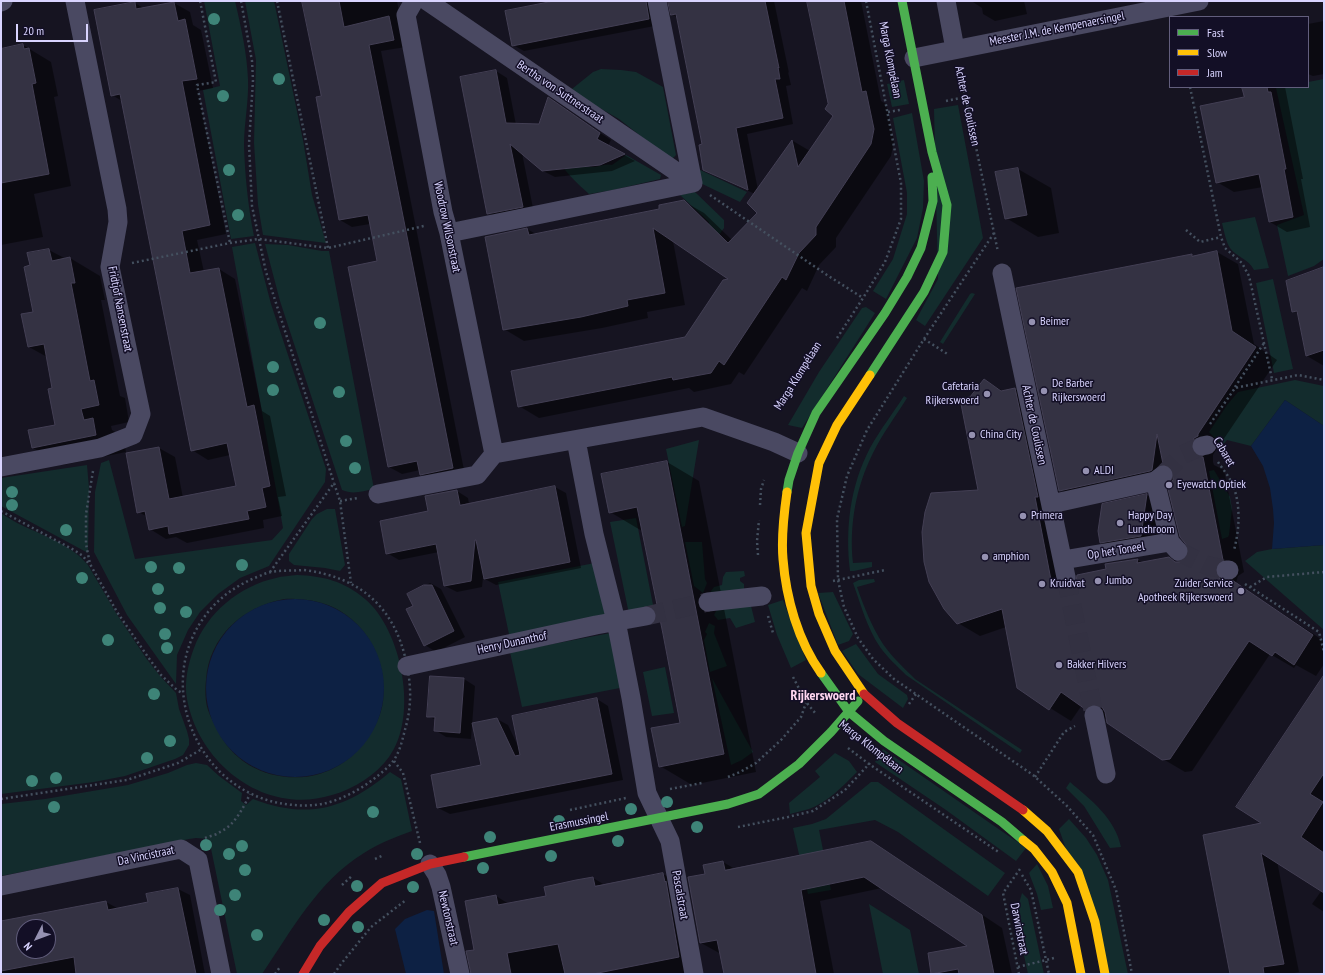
<!DOCTYPE html>
<meta charset="utf-8">
<style>
body{margin:0}
#map{position:relative;width:1325px;height:975px;overflow:hidden;background:#161421;font-family:"PT Sans Narrow",sans-serif}
canvas{display:block}
.frame{position:absolute;inset:0;border:2px solid #d9d4ff;pointer-events:none}
.legend{position:absolute;left:1169px;top:16px;width:140px;height:72px;box-sizing:border-box;background:#130f26;border:1px solid #625e7d;margin:0;padding:5px 7px;list-style:none;font-size:12px;color:#d9d4ff}
.legend li{display:flex;align-items:center;gap:8px;height:20px}
.legend b{width:20px;border:1px solid #625e7d}
.north{position:absolute;left:16px;top:919px;width:40px;height:40px;box-sizing:border-box;background:#130f26;border:1px solid #625e7d;border-radius:50%;rotate:228deg;font-size:11px;font-weight:700;line-height:16px;text-align:center;color:#d9d4ff}
.north::after{content:'';display:block;margin:auto;width:14px;height:18px;background:#9591b1;clip-path:polygon(50% 0,100% 100%,50% 72%,0 100%)}
.scale{position:absolute;left:16px;top:24px;width:72px;height:18px;box-sizing:border-box;border:2px solid #d9d4ff;border-top:0;padding-left:5px;font-size:12px;line-height:14px;white-space:nowrap;color:#d9d4ff;-webkit-text-stroke:3px #130f26;paint-order:stroke}
</style>
<div id="map">
<canvas width="1325" height="975"></canvas>
<div class="frame"></div>
<ul class="legend">
<li><b style="height:5px;background:#4caf50"></b>Fast</li>
<li><b style="height:5px;background:#ffc107"></b>Slow</li>
<li><b style="height:5px;background:#c62828"></b>Jam</li>
</ul>
<div class="north">N</div>
<div class="scale">20 m</div>
</div>
<script>
const context = document.querySelector('canvas').getContext('2d');
context.lineJoin = 'round';
function fillPath(path, color) { context.fillStyle = color; context.fill(path, 'evenodd'); }
function trace(path, color, width, dash) { context.strokeStyle = color; context.lineWidth = width; context.lineCap = dash ? 'butt' : 'round'; context.setLineDash(dash || []); context.stroke(path); }
function write(font, color, halo, rows, align = 'center') {
  context.font = font + ' "PT Sans Narrow",sans-serif'; context.lineWidth = 3; context.setLineDash([]); context.textBaseline = 'middle'; context.strokeStyle = halo; context.fillStyle = color; for (const [text, x, y, turn = 0] of rows) {
    context.save(); context.translate(x, y); context.rotate((+turn || 0) * Math.PI / 180); context.textAlign = isNaN(turn) ? turn : align; if (halo) context.strokeText(text, 0, 0); context.fillText(text, 0, 0); context.restore();
  }
}
const green = new Path2D(`
 M204 1H235C241 27 247 53 248 79 249 101 244 123 244 146 245 176 248 206 254 236L231 239 203 90 220 86Z
 M245 1H274L303 140 312 195 326 243 263 235 258 205 254 143 256 60Z
 M601 69 621 70 636 72 663 87 676 155 671 160 619 119 598 107 567 93 593 72Z
 M1324 79V259L1314 266 1288 276 1277 225 1304 215 1276 88 1283 87H1308V82Z
 M904 80 909 104 892 107 887 84Z
 M958 105 983 238 925 326 916 320 938 279 934 109Z
 M912 113 924 181 923 208 917 238 886 299 873 291 893 259 907 214V193L893 118Z
 M626 155 661 175 660 179 613 190 589 194C578 184 568 175 560 163 571 164 582 166 592 167 599 167 606 163 612 165Z
 M696 168 747 192 740 202 698 182Z
 M695 192 724 220V228L719 235 707 227 709 222 680 195Z
 M1255 217 1269 268 1254 270C1248 258 1236 257 1230 248 1226 242 1224 231 1222 223Z
 M255 243 271 304 326 469 325 482 269 566 240 578 218 594 200 612 188 630 177 655 176 684 127 615 94 552 95 492 101 463 109 460 135 559 272 540 283 528 232 247Z
 M265 244 288 245 322 251H329L374 489C363 491 353 495 342 490L280 301Z
 M1273 279 1293 369 1274 373 1256 283Z
 M972 293 975 294 943 344 940 342 970 294Z
 M866 307 875 313 802 428 788 425 819 372 862 308Z
 M1295 380 1324 386V426L1285 400 1251 446 1227 440 1222 446 1209 432 1227 405 1238 392Z
 M904 396 907 398C896 416 882 434 873 453 856 487 849 525 853 563L872 562V567L854 571H850C845 529 850 486 870 448 880 430 893 413 904 396Z
 M699 440 685 526 682 527 666 449Z
 M87 465 89 488 88 553 1 506V478Z
 M1214 470 1230 497 1232 509 1229 535 1228 537 1222 539 1209 471Z
 M327 509H335L345 565 340 571 325 568 294 565 289 561V554L312 519 317 514Z
 M1 513C28 533 66 538 88 565L116 613 146 658 160 676 176 693 179 709 187 731 189 739V745L183 755 175 759 125 776 94 782 1 794Z
 M636 518 654 610 629 614 610 522Z
 M685 542H702L705 579 707 583 703 593 694 586Z
 M1324 545V630L1245 561 1257 552 1272 549Z
 M610 560 620 617 510 639 498 582Z
 M744 571 745 576 740 578V581L744 584V590L710 596 711 591 714 587 722 585 723 577 726 572Z
 M297 575C323 576 344 581 365 599 402 630 419 717 389 757 376 775 354 789 332 795 266 816 199 765 187 699 184 682 188 664 194 648 207 613 239 586 276 578 282 576 290 576 297 575ZM284 599C299 598 314 600 328 605 366 620 388 661 383 701 381 717 373 731 363 744 349 762 327 775 304 777 266 780 233 763 217 729 214 723 210 716 208 710 205 701 205 689 206 680 209 636 243 607 284 599Z
 M874 579 875 582 857 587C864 607 872 627 883 644 892 657 904 668 915 679L1022 750 1020 753 906 675C897 666 887 657 880 647 867 628 861 605 853 583L859 580Z
 M833 592 853 634 849 641 838 645 818 593Z
 M783 600 806 660 791 668 777 635 768 605Z
 M751 606 755 622 736 628 730 618 718 620 714 615 717 609Z
 M709 623 715 626 714 633 727 666 710 672 704 640 707 634 705 632Z
 M616 632 625 687 522 707 510 652Z
 M856 644 878 674 907 695 908 699 903 708 858 674 842 651Z
 M665 667 674 713 652 716 643 672Z
 M712 678 753 752 742 760 731 765Z
 M883 749 1026 848 1016 861 946 810 875 762Z
 M835 753 849 761 857 772C843 786 828 802 809 809 803 811 796 812 790 814L789 803 820 777 815 771Z
 M196 763 207 765 219 776 242 793 241 801 246 805 253 799C308 820 346 809 390 772L401 779 412 831C396 837 379 843 364 853 318 881 292 930 262 974H237L209 839 196 838 189 839 1 876V804L45 799 128 785 168 773 187 765Z
 M871 782H878L1005 873 988 896 898 832 875 820 819 830 831 890 808 894 793 828 812 824 826 819Z
 M1070 782C1091 800 1115 818 1121 847L1110 848 1084 806 1066 788Z
 M1069 819 1086 838 1097 855 1108 880 1128 974H1110L1059 829Z
 M1037 864 1048 886 1053 908 1041 910 1037 894 1029 873Z
 M1022 893 1028 899 1044 974H1028L1016 918 1018 907Z
 M869 904 910 930 919 974H883Z`);
const water = new Path2D(`
 M1285 400 1324 426V545L1272 549 1274 523 1273 509 1270 488 1263 466 1251 446Z
 M206 688a89 89 0 1 1 178 0a89 89 0 1 1-178 0Z
 M427 910 434 911 444 974H406L395 929 405 919Z`);
const shadow = new Path2D(`
 M303 1H397L406 47 381 51 465 475 433 481 421 474 420 470 402 474 389 467 349 268 379 262 370 224 352 227 340 220 322 97Z
 M560 1H660V25L524 51 513 45Z
 M669 1H774L789 73 788 72 791 85 786 86 793 124 747 134 758 190 793 141 810 151 834 116 829 104 808 1H861L881 101 886 104 894 141 891 156 836 238V247L819 265 807 291 802 288 744 375 739 372 731 384 694 392 689 388 539 418 519 406 686 338 731 279 673 241 685 305 647 312 648 318 602 328 524 341 504 329 527 229 536 234 660 209 683 201 704 213 732 240 759 213 755 194 716 176 704 169 703 145 678 18 672 14Z
 M973 1H1024L1027 14 995 21 983 14 982 8 973 2Z
 M135 3 145 9 174 3 190 12 193 25 201 30 213 88 198 91 226 234 197 240 204 272 219 269 235 279 262 411 270 416 286 496 278 497 282 516 263 520 264 528 187 543 176 537 166 539 150 529 148 517 138 512 159 448 175 457 183 498 237 487 230 455 208 460 192 450 122 101 112 95Z
 M1324 21V74L1313 76 1308 74V24Z
 M23 45 51 62 58 96 54 97 71 186 34 194 43 237 1 245V50Z
 M496 71 507 78 516 125H539L548 98 611 140 608 146 635 161 612 171 555 177 543 171 522 153 534 213 500 220 488 213Z
 M1243 87H1285L1303 179H1301L1310 227 1287 232 1270 222 1263 187 1234 192 1217 182 1245 98Z
 M1018 169 1051 188 1059 233 1038 237 1006 218 997 173Z
 M49 250 66 259 70 258 100 276 105 300H101L120 396 125 398 129 422 111 426 112 430 123 437 126 452 63 465 33 448 56 426 53 389 47 357 29 347 34 313 31 266 28 253Z
 M1217 252 1238 264 1254 344 1277 360 1219 446 1220 448 1216 450 1213 455V462L1214 465 1224 470 1244 572 1238 576 1236 583 1324 641V664L1316 676 1296 665 1294 668 1270 654 1192 771 1185 772 1163 759 1107 720 1082 705 1071 721 1018 688 1006 627 980 636 958 623 979 491 970 398 984 380 1003 391 1015 389 1036 402 1072 587 1107 570 1138 560 1144 563 1168 558 1176 563H1181L1186 560 1190 554V548L1171 483 1082 503 1060 490 1192 255 1194 256Z
 M1324 267V366L1307 356 1299 314 1293 311Z
 M667 462 699 481 756 772 692 785 660 766 681 724 642 531 610 512Z
 M555 487 566 493 581 568 496 585 483 578 482 587 457 592 445 586 439 552 399 560 387 553 429 512 457 491 468 498 469 504Z
 M1147 495 1164 505 1159 545 1119 552 1101 542Z
 M430 583 441 589 465 637 436 652 425 645 414 606 408 595Z
 M464 679 475 686 471 739 446 737 435 730 436 720 428 716Z
 M597 699 608 706 623 780 450 814 438 808 483 766 497 719 508 725 518 746Z
 M1324 699V912L1312 904 1322 890 1277 861 1299 972 1290 974H1231L1263 824Z
 M871 842 891 854 1002 928 1012 974H932L929 954 969 947 882 888 820 901 834 974H725L721 954 701 943 706 874 723 862 735 869Z
 M663 874 683 885 700 974H478L476 951 496 896 509 904 547 897 593 878 605 885Z
 M178 889 190 895 205 974H1V923L106 902 117 908 149 903ZM24 927H48V951H24Z`);
const building = new Path2D(`
 M302 1H339L344 27 389 16 394 40 369 45 453 468 420 475 417 461 388 467 348 267 377 261 368 215 339 220 316 97 321 96Z
 M554 1H646L649 19 512 46 505 11Z
 M668 1H765L779 68 778 67 780 79H775L783 118 736 128 748 190 703 170 699 145 702 144 676 14 671 15Z
 M807 1H844L862 92 866 91 874 129 871 144 816 227V235L799 253 786 280 782 277 724 365 719 361 711 373 673 380 672 377 518 407 511 371 685 337 723 280 728 279 653 228 665 293 627 300 628 306 581 317 503 330 485 237 527 228 529 235 659 209V205L684 200 728 243 757 213 747 203 792 140 798 167 833 116 825 109 828 104Z
 M135 2 136 9 174 2 178 21 185 19 197 79 182 81 210 225 182 231 190 273 219 268 247 407 254 405 270 486 262 488 266 507 247 511 249 519 169 534 168 526 149 530 145 511 137 513 126 453 159 447 169 499 236 486 227 443 191 451 120 94 111 96 94 10Z
 M23 44 24 49 29 48 36 83 32 84 49 174 1 183V49Z
 M496 70 506 123 539 124 548 97 600 133 597 139 625 154 600 165 542 171 510 144 523 207 487 214 460 77Z
 M1242 87H1267L1268 92H1271L1286 169H1284L1293 217 1269 222 1259 174 1216 183 1200 106 1244 97Z
 M1018 168 1027 215 1005 219 995 172Z
 M49 249 52 261 70 257 75 283H71L90 381 94 380 99 405 81 409 84 420 93 418 96 435 32 448 28 430 55 425 48 389 52 388 44 344 28 347 21 314 33 312 24 267 30 265 27 253Z
 M1217 251 1232 331 1256 347 1198 434V436L1194 438 1192 443 1191 449 1194 453 1198 456 1203 457 1223 560 1217 564 1215 570 1216 575 1220 579 1226 581 1232 580 1313 635 1294 665 1275 652 1272 656 1249 641 1170 759 1162 760 1107 723 1105 712 1102 707 1098 705 1091 704 1085 709 1061 692 1049 710 1017 688 1002 609 957 624 944 609 929 582 924 562 922 532 925 512 931 493 978 490 960 399 970 397 984 379 1001 391 1015 388 1038 497H1035L1051 580 1055 579 1058 585 1062 587 1068 588 1074 585 1076 581 1077 575 1106 569 1105 564 1138 559 1137 563 1169 557 1175 562H1181L1186 559 1189 554V548L1180 537 1167 485 1173 480 1174 473 1172 468 1168 465 1163 464 1157 434 1152 470 1150 471 1059 491 1016 288 1192 254V256Z
 M1324 267V350L1306 356 1297 311 1292 312 1286 281Z
 M667 461 724 754 659 767 651 728 680 723 663 634 637 507 609 513 601 474Z
 M555 486 570 562 484 579 476 540H475L471 581 444 586 436 544 386 554 380 521 428 511 425 496 457 490 460 505Z
 M1147 494 1141 536 1100 543 1098 531 1102 504Z
 M424 585H432L454 631 424 646 406 609 413 606 407 594Z
 M1324 675V773L1310 794 1323 802 1301 837 1324 853V893L1261 853 1284 964 1263 967 1264 974H1230L1203 835 1261 823 1236 807Z
 M430 676 464 678 460 733 434 731 435 717H427Z
 M597 698 612 774 437 808 431 775 481 765 472 723 497 718 515 756 520 755 512 716Z
 M871 841 982 915 994 974H959L958 969 931 974 928 953 967 946 864 877 801 890 816 974H724L717 940 700 943 688 877 705 874 703 865 723 861 725 870Z
 M663 873 665 882 666 881 679 957 593 974H565L558 944 507 953 511 974H471L466 951 474 950 465 901 496 895 498 905 546 896 544 887 576 880 593 877 595 886Z
 M178 888 196 974H76L74 957 1 971V921L106 901 108 910 148 902 146 894ZM24 927H48V951H24Z`);
const streetTunnel = new Path2D(`
 M1163 475 1182 455 1202 446
 M1178 551 1206 565 1226 570
 M1066 577 1094 715
 M646 616 708 602`);
const path = new Path2D(`
 M200 1 216 82 197 85 230 243
 M241 1 252 61 253 80 249 144 252 206 266 272 334 483
 M277 1 328 248
 M960 71 998 252
 M1190 87 1221 237 1225 248 1242 263 1249 276 1272 379
 M946 101 965 97
 M888 112 900 110
 M710 195 827 275 863 298
 M1186 230 1200 242 1221 237
 M994 233 924 339 867 430 847 476 837 519 838 580 844 607 858 638 873 659 894 679 1033 775 1066 805 1093 835 1116 890 1132 974
 M132 263 230 243 259 239 328 248 424 226
 M837 338 863 298 885 262 901 219V183L866 1
 M924 339 949 355
 M1235 387 1264 343
 M1210 424 1235 388 1298 375 1324 380
 M1218 462C1222 468 1227 474 1231 481 1241 501 1240 528 1234 550
 M93 471 86 514V544L90 564 117 612 148 657 161 675 177 690 182 693
 M340 501 358 498
 M760 505 761 489 764 480
 M1 511 74 550 83 556 89 564
 M758 555 757 541 759 520
 M304 570C359 577 394 606 406 661 411 683 412 704 406 726 402 740 400 755 389 766 372 782 353 795 330 802 314 807 295 806 279 803 196 787 154 684 205 616 218 598 237 585 257 577 262 575 266 573 271 572 282 570 293 571 304 570Z
 M270 572 334 483 340 501 351 583
 M833 581 885 570
 M1245 584 1319 632 1324 652
 M1250 587 1267 577 1324 572
 M768 616 773 633
 M793 677 806 702 816 714
 M909 704 916 694
 M848 748 869 764 1000 853
 M394 761 403 773 420 843
 M728 777 740 772 756 763 781 740 801 717 806 703
 M1035 777 1064 732 1075 726
 M670 789 702 783
 M1 799 127 780 178 763 202 749
 M570 810 626 798
 M738 827 788 817 813 811 845 790 870 763
 M205 838C210 836 216 835 220 832 235 825 243 808 250 794
 M375 859 384 855
 M1022 875 1031 890 1049 974
 M342 885 353 875
 M1018 967 1054 958
 M275 974 280 967
 M334 974 341 964 371 927 406 900
 M1019 974 1003 893 1020 869`);
const street = new Path2D(`
 M414 1 406 15 443 212 449 233 494 454 703 417 774 442 798 453
 M427 1 693 183
 M946 1 955 49
 M1 2 3 1
 M914 58 1199 1
 M449 233 693 183 657 1
 M1002 273 1066 577
 M576 440 594 534 616 621 631 698 647 793 670 841 694 974
 M1202 446 1207 445
 M1 467 100 448 133 435 141 414 110 267 118 222 117 209 75 1
 M1163 475 1155 481 1170 542 1178 551
 M378 494 477 475 494 454
 M1051 504 1155 481
 M1063 560 1170 542
 M1226 570H1229
 M708 602 762 596
 M407 666 596 625 646 616
 M1094 715 1106 774
 M430 864 437 875 441 887 460 974
 M1 886 181 849 198 860 221 974`);
const fast = new Path2D(`
 M870 375 924 292 943 252 947 205 932 152 902 1
 M787 492 789 480 798 453 816 413 885 313 907 277 921 248 933 201 932 177
 M821 673 849 712 884 741 1002 822 1023 840
 M464 857 728 804 759 794 799 764 831 732 858 701`);
const slow = new Path2D(`
 M787 492C784 513 781 537 783 559 786 598 798 641 821 673
 M864 694 835 651 819 614 811 586 806 533 819 463 837 425 870 375
 M1023 810 1047 831 1078 872 1095 922 1105 974
 M1023 840 1034 849 1052 872 1067 903 1081 974`);
const jam = new Path2D(`
 M864 694 897 723 1023 810
 M303 974 320 946 349 912 382 883 430 864 464 857`);
const trees = [
 [214,19],
 [279,79],
 [223,96],
 [229,170],
 [238,215],
 [320,323],
 [273,367],
 [273,390],
 [339,392],
 [346,441],
 [355,468],
 [12,492],
 [12,505],
 [66,530],
 [242,565],
 [151,567],
 [179,568],
 [82,578],
 [158,589],
 [160,608],
 [186,612],
 [165,634],
 [108,640],
 [167,648],
 [154,694],
 [170,741],
 [147,758],
 [56,778],
 [32,781],
 [667,802],
 [54,807],
 [631,809],
 [373,812],
 [559,821],
 [697,827],
 [490,837],
 [618,841],
 [206,845],
 [242,846],
 [229,854],
 [417,854],
 [551,856],
 [483,868],
 [245,870],
 [357,886],
 [413,887],
 [235,895],
 [220,910],
 [324,920],
 [358,927],
 [257,935]
];
const markers = [
 [1032,322,4,"#9591b1"],
 [1044,391,4,"#9591b1"],
 [987,394,4,"#9591b1"],
 [972,435,4,"#9591b1"],
 [1086,471,4,"#9591b1"],
 [1169,485,4,"#9591b1"],
 [1023,516,4,"#9591b1"],
 [1120,523,4,"#9591b1"],
 [985,557,4,"#9591b1"],
 [1098,581,4,"#9591b1"],
 [1042,584,4,"#9591b1"],
 [1241,591,4,"#9591b1"],
 [1059,665,4,"#9591b1"]
];
const streetNames = [
 ["Meester J.M. de Kempenaersingel",1057,29,-11],
 ["Marga Klompélaan",890,60,79],
 ["Bertha von Suttnerstraat",560,92,34],
 ["Achter de Coulissen",967,106,78],
 ["Woodrow Wilsonstraat",447,227,78],
 ["Fridtjof Nansenstraat",120,309,79],
 ["Marga Klompélaan",798,376,-58],
 ["Achter de Coulissen",1034,425,78],
 ["Cabaret",1224,452,60],
 ["Op het Toneel",1116,551,-9],
 ["Henry Dunanthof",512,643,-12],
 ["Marga Klompélaan",871,747,38],
 ["Erasmussingel",579,822,-11],
 ["Da Vincistraat",146,856,-12],
 ["Pascalstraat",680,895,80],
 ["Newtonstraat",448,918,77],
 ["Darwinstraat",1019,929,79]
];
const poiNames = [
 ["Beimer",1040,322],
 ["De Barber",1052,384],
 ["Rijkerswoerd",1052,398],
 ["Cafetaria",979,387,"right"],
 ["Rijkerswoerd",979,401,"right"],
 ["China City",980,435],
 ["ALDI",1094,471],
 ["Eyewatch Optiek",1177,485],
 ["Primera",1031,516],
 ["Happy Day",1128,516],
 ["Lunchroom",1128,530],
 ["amphion",993,557],
 ["Jumbo",1106,581],
 ["Kruidvat",1050,584],
 ["Zuider Service",1233,584,"right"],
 ["Apotheek Rijkerswoerd",1233,598,"right"],
 ["Bakker Hilvers",1067,665]
];
const quarterNames = [
 ["Rijkerswoerd",823,696]
];
fillPath(green, '#132c2d');
fillPath(water, '#0d2144');
fillPath(shadow, '#0007');
fillPath(building, '#343243');
trace(building, '#433f54', 1);
trace(streetTunnel, '#333142', 19, [19, 10]);
trace(path, '#44505f', 2.5, [2, 3]);
trace(street, '#4a4962', 19);
trace(fast, '#4caf50', 9);
trace(slow, '#ffc107', 9);
trace(jam, '#c62828', 9);
context.fillStyle = '#3e8478';
for (const [x, y] of trees) { context.beginPath(); context.arc(x, y, 6, 0, 2 * Math.PI); context.fill(); }
for (const [x, y, r, color] of markers) { const dot = new Path2D(); dot.arc(x, y, r, 0, 2 * Math.PI); context.fillStyle = color; context.fill(dot); trace(dot, '#130f26', 1.5); }
write('12px', '#d9d4ff', '#130f26', streetNames);
write('12px', '#d9d4ff', '#130f26', poiNames, 'left');
write('bold 14px', '#ffd6f0', '#130f26', quarterNames);
</script>
